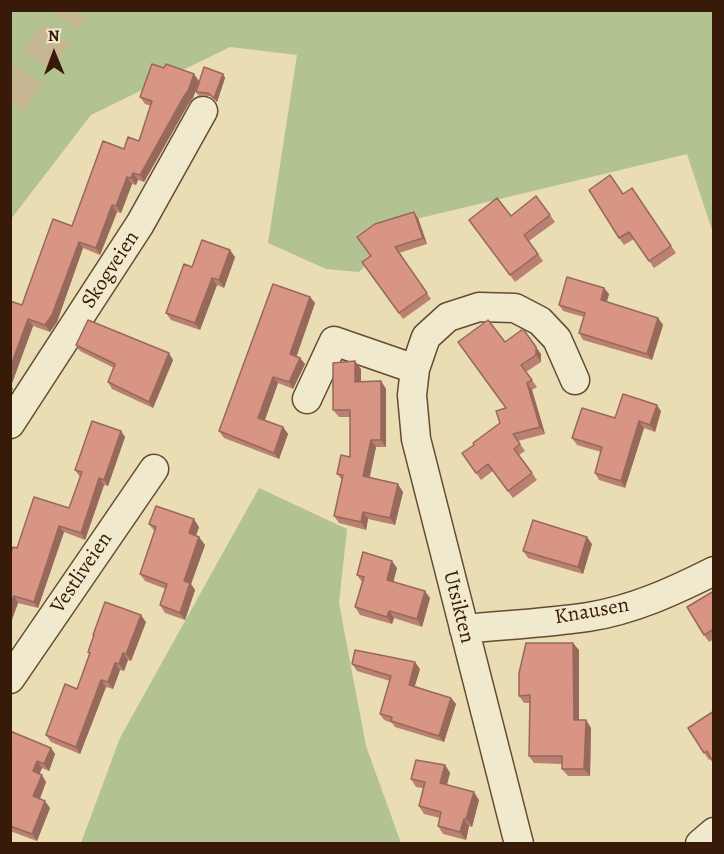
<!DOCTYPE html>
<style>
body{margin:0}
#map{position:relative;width:724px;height:854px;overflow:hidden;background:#eaddb4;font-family:Alegreya,serif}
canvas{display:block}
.frame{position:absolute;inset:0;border:12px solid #371a07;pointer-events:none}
.north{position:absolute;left:24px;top:24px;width:60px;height:60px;-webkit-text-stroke:4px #f1e9ce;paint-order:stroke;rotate:359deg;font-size:16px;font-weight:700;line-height:24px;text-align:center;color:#371a07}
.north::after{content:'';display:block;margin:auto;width:21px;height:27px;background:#371a07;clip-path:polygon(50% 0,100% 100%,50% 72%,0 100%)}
</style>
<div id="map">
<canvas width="724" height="854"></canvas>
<div class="frame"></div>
<div class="north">N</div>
</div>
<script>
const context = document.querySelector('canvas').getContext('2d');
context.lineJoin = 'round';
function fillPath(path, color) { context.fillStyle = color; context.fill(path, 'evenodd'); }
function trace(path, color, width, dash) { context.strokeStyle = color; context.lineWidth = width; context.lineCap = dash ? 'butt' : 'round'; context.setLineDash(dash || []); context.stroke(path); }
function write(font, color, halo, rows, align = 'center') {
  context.font = font + ' Alegreya,serif'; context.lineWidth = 4.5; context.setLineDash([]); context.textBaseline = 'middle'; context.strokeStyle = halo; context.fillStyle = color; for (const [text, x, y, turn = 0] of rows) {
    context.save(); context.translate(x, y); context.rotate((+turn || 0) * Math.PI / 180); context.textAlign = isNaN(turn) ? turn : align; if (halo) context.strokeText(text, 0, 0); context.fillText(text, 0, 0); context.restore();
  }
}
const green = new Path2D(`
 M11 11H713V233L687 154 412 220 359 272 326 269 268 243 297 55 230 47 91 115 11 219Z
 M259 488 347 529 339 603 366 746 401 843H81L120 738Z`);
const majorTunnel = new Path2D(`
 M10 102 71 10`);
const minor = new Path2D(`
 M307 399 334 341 415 369
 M10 424 140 224 203 111
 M464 629C505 625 547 623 588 617 633 610 674 591 714 571
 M10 679 154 469
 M519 844 416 439 412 395 415 369 426 337 448 317 479 307 515 308 540 321 557 339 575 380
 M700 844 714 832`);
const wall = new Path2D(`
 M223 74 225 78 217 102 210 96H199L196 92Z
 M199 81 193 98 189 103 144 182 138 180 136 185 132 184 121 213 117 212 100 255 83 248 57 322 50 332 33 326 11 386 13 389 10 393V301L22 305 72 226 124 149 139 141 151 106 145 104 140 97Z
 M632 188 676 253 654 268 634 239 624 245 619 238 623 194Z
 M550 215 555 222 529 241 543 261 515 282 469 220 511 216Z
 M418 218 427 244 399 253 431 299 403 319 362 262Z
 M235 257 224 288 217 285 200 330 171 320 166 313 192 267Z
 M604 288 609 294 607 302 658 318 663 325 652 360 583 340 579 333 584 317 563 311 559 305Z
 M310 297 315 303 296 356 300 358 305 364 293 389 278 383 265 420 283 427 288 434 279 459 224 438 219 431Z
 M505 342 541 354V362L526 372 537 387 532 390 545 434 518 441 525 451 519 455 537 480 513 498 493 471 481 480 462 453 474 445 500 423 506 408Z
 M76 345 173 360 153 408 112 389 108 382 114 368 80 351Z
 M361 369V382L381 381 386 389V447H376L370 477 403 492 395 525 368 519 366 530 339 523 334 516 342 480 337 474 350 457V417H339L333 410Z
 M661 411 655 432 644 428 625 488 599 480 595 473 601 452 577 445 572 438 615 418Z
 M121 431 125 437 108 486 104 485 85 540 64 532 38 608 18 603 10 625V555L17 548 69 508 80 477 75 470Z
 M149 524 199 527 196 536 199 537 205 545 191 584 195 590 185 620 165 613 160 605 166 589 145 581 140 574 155 532Z
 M592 544 583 574 528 558 523 551Z
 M397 568 393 582 430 598 422 627 394 618 392 624 360 615 355 607 362 582 357 575Z
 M714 591V639L709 642 704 635Z
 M146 622 131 661 128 660 124 671 120 670 113 689 106 687 80 754 51 742 46 735 77 689 89 654 88 652 94 637 93 635Z
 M579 650V720H586L591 728 590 776H568L562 769V764L534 763 529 756 530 703H524L519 696Z
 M352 664 420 669 415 686 451 698 456 704 444 742 395 727 392 723 384 720 380 714 390 681 357 671Z
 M714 711 711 759 709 760 688 728Z
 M10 731 51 748 55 754 49 771 42 768 39 774 46 782 40 799 50 808 37 841 10 831Z
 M445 765 450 773 447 785 479 800 472 827 469 826 466 840 443 834 438 826 440 818 424 814 419 806 423 788 416 787 411 779Z`);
const shadedWall = new Path2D(`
 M194 74 199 81 193 98 189 103 144 182 140 175Z
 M223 74 225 78 217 102 214 98Z
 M133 173 138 180 136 185 131 178Z
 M127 177 132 184 121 213 116 206Z
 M112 205 117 212 100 255 96 248Z
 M414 212 418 218 427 244 423 238Z
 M79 242 83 248 57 322 50 332 45 325Z
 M230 250 235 257 224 288 219 280Z
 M212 278 217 285 200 330 195 323Z
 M604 288 609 294 605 307 601 300Z
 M310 297 315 303 295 361 290 354Z
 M658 318 663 325 652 360 647 354Z
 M28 319 33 326 11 386 13 389 10 393V368Z
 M536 347 541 354V362L536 355Z
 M169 353 173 360 153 408 149 402Z
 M300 358 305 364 293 389 289 382Z
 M355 361 361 369V389L355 382Z
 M273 377 278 383 263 425 258 418Z
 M381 381 386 389V447L381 440Z
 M527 383 532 390 545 434 540 427Z
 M657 405 661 411 655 432 650 425Z
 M639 421 644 428 625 488 621 481Z
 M283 427 288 434 279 459 274 453Z
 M121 431 125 437 108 486 104 480Z
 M371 440 376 447 368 483 363 476Z
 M99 478 104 485 85 540 81 533Z
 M398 484 403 492 395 525 390 518Z
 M363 512 368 519 366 530 361 522Z
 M194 519 199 527 194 541 189 533Z
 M59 526 64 532 38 608 34 602Z
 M199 537 205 545 191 584 195 590 185 620 180 613 184 581Z
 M587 537 592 544 583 574 578 567Z
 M392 561 397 568 392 587 387 580Z
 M425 591 430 598 422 627 417 619Z
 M14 596 18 603 10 625V605Z
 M389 611 394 618 392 624 387 617Z
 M141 615 146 622 131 661 126 654Z
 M573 643 579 650V728L574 720Z
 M123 653 128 660 124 671 119 664Z
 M415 662 420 669 413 691 409 685Z
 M115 663 120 670 113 689 108 682Z
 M101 680 106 687 80 754 76 747Z
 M451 698 456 704 444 742 439 736Z
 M586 720 591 728 590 776 584 769Z
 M51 748 55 754 49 771 44 764Z
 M37 761 42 768 38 778 33 771Z
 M445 765 450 773 445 790 440 783Z
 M42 775 46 782 38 803 33 796Z
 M474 792 479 800 472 827 466 819Z
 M45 801 50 808 37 841 32 834Z
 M464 819 469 826 466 840 460 832Z`);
const building = new Path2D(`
 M152 64 164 68 166 64 194 74 188 91 184 96 140 175 133 173 131 178 127 177 116 206 112 205 96 248 79 242 52 315 45 325 28 319 10 368V301L22 305 53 219 72 226 103 141 124 149 128 137 139 141 152 101 140 97Z
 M204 67 223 74 214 98 208 93 196 92Z
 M610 175 623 194 632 188 671 246 649 261 629 232 619 238 589 190Z
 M536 196 550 215 524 235 538 254 510 275 469 220 497 198 511 216Z
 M414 212 423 238 395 247 427 293 399 313 362 262 371 256 357 237 375 224Z
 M202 240 230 250 219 280 212 278 195 323 166 313 184 264 192 267Z
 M567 277 604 288 601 300 658 318 647 354 579 333 585 313 559 305Z
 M273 284 310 297 290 354 300 358 289 382 273 377 258 418 283 427 274 453 219 431Z
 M88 320 169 353 149 402 108 382 115 364 76 345Z
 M488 320 505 342 523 329 536 347V355L521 365 532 380 527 383 540 427 513 434 520 444 514 449 532 473 508 491 488 464 476 473 462 453 474 445 473 443 500 423 496 411 506 408 458 342Z
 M355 361V382L381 381V440H371L363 476 398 484 390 518 363 512 361 522 334 516 343 475 337 474 341 455 350 457V410H333V363Z
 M623 394 657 405 650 425 639 421 621 481 595 473 602 447 572 438 582 408 615 418Z
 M92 421 121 431 104 480 99 478 81 533 59 526 34 602 14 596 10 605V555L13 547 17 548 34 497 69 508 82 472 75 470Z
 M156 506 194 519 189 533 199 537 184 581 190 583 180 613 160 605 167 584 140 574 156 527 149 524Z
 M533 520 587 537 578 567 523 551Z
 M363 552 392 561 387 580 425 591 417 619 389 611 387 617 355 607 364 577 357 575Z
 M714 591V629L704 635 687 607Z
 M105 602 141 615 126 654 123 653 119 664 115 663 108 682 101 680 76 747 46 735 65 684 77 689 90 653 88 652 94 635H93Z
 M526 643H573L574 720H586L584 769H562V756H529L530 695 519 696V673Z
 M355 650 415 662 409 685 451 698 439 736 391 721 392 717 380 714 391 676 352 664Z
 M714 711V764L707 751 704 753 688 728Z
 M10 731 51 748 44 764 37 761 33 771 42 775 33 796 45 801 32 834 10 826V756L12 752 10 751Z
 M416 760 445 765 440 783 474 792 466 819H464L460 832 438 826 441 812 419 806 425 782 411 779Z`);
const streetNames = [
 ["Skogveien",111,270,-57],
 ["Vestliveien",82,573,-56],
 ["Utsikten",458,607,76],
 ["Knausen",592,612,-10]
];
fillPath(green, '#b2c290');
trace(majorTunnel, '#c6b691', 33, [33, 16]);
trace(minor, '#644b32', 31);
trace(minor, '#f1e9ce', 28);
fillPath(wall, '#ba8071');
fillPath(shadedWall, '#97685c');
fillPath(building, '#d89583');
trace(building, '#97685c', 1.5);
write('21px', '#371a07', '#f1e9ce', streetNames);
</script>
